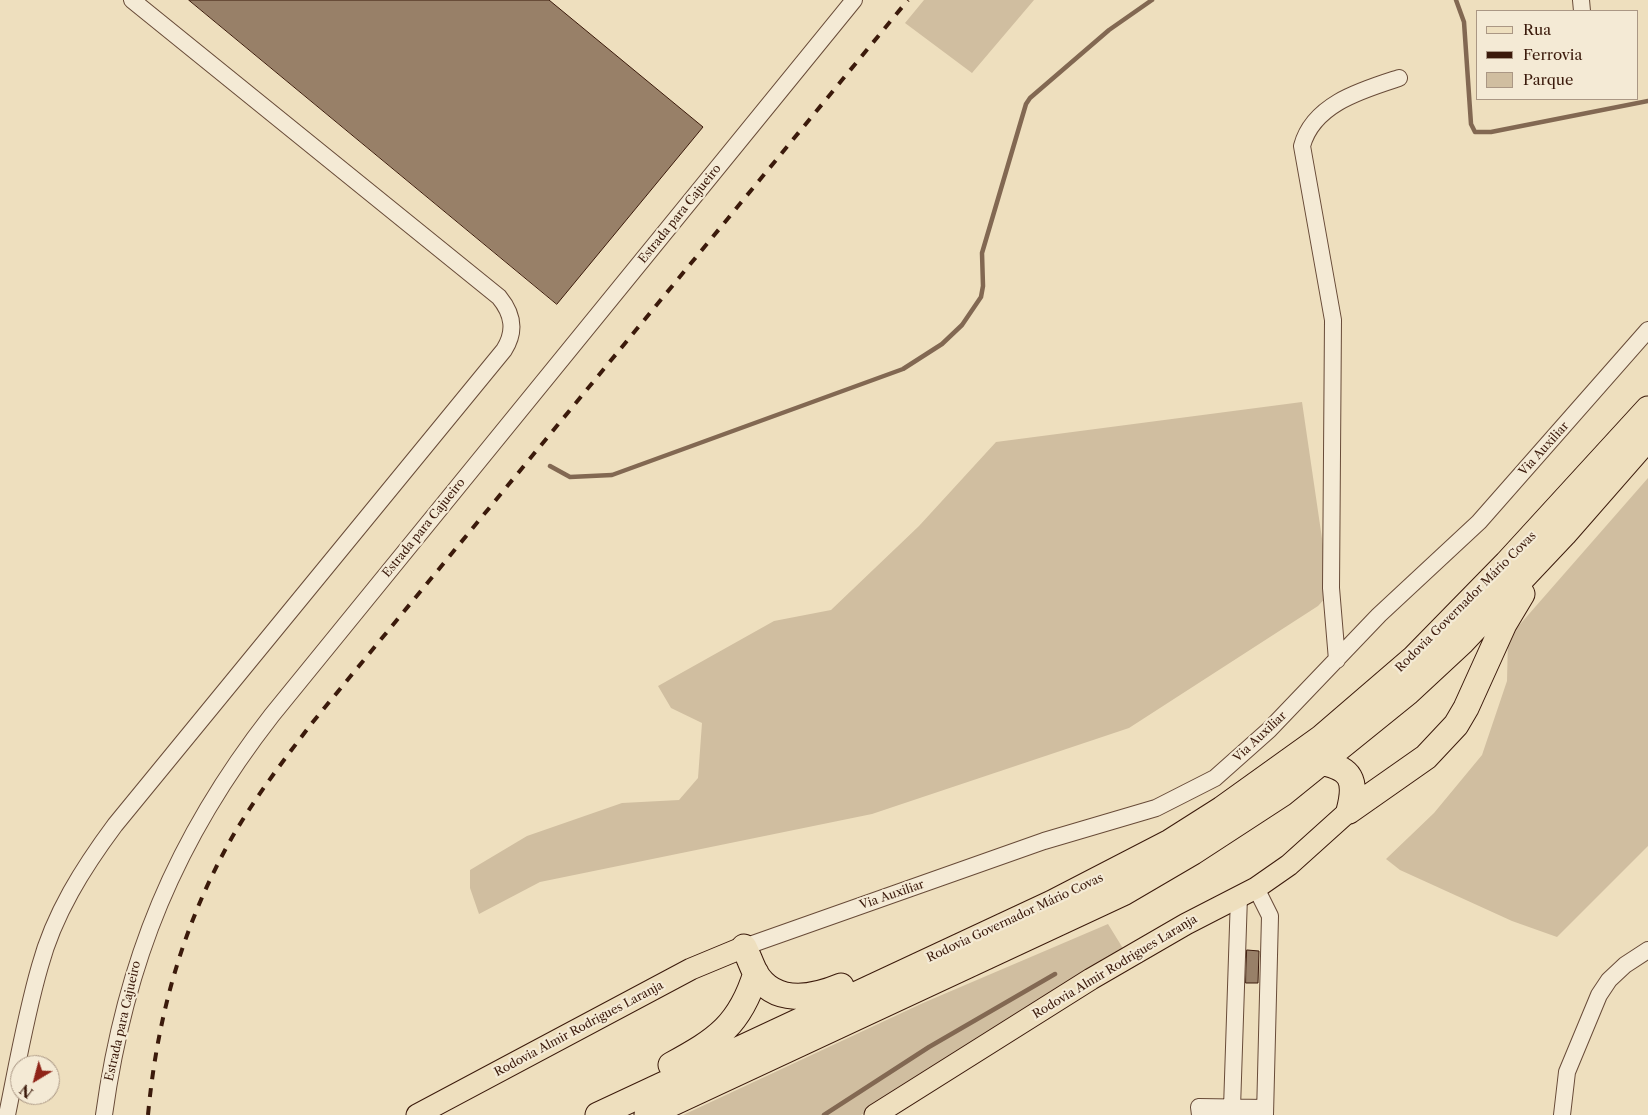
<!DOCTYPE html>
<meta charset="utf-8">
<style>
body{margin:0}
#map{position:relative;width:1648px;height:1115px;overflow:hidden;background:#eedfbe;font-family:"Libre Caslon Text",serif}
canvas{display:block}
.legend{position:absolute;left:1476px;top:10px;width:162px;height:90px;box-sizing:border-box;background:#f4ead5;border:1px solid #aa9784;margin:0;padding:6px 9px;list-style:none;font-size:15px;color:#3b1a0b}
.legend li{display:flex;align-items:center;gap:10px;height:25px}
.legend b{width:25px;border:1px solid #aa9784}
.north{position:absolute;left:10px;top:1055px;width:50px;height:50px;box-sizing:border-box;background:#f4ead5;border:1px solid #aa9784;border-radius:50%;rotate:217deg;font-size:14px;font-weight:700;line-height:20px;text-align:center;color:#3b1a0b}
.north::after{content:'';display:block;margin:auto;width:18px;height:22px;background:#8f2418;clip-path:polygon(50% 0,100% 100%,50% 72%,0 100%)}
</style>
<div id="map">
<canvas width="1648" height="1115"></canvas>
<ul class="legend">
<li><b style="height:6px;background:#eedfbe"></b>Rua</li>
<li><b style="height:6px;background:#3b1a0b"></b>Ferrovia</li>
<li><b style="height:14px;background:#d0bea0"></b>Parque</li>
</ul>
<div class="north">N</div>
</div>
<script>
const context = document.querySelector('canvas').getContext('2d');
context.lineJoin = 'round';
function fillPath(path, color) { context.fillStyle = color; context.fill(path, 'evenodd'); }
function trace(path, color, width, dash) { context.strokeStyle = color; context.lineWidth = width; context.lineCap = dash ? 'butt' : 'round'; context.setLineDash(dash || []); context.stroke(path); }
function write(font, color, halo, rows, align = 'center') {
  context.font = font + ' "Libre Caslon Text",serif'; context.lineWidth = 4.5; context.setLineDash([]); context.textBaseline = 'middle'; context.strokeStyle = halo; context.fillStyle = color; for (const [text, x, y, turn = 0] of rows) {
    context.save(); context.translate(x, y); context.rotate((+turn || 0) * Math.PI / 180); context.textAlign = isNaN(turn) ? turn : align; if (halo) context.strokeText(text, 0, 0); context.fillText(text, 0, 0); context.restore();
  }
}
const green = new Path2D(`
 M924 0H1034L972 73 905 23Z
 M1302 402 1330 593 1318 606 1129 728 872 814 540 882 479 914 470 888V870L527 836 622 803 679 800 698 778 702 723 671 708 658 686 774 621 831 610 919 526 996 442Z
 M1648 478V846L1557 937 1512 921 1400 870 1386 859 1434 813 1482 755 1507 681 1508 638Z
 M1108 924 1124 950 1076 991 861 1115H683L923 1003Z`);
const stream = new Path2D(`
 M1456 0 1464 22 1471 124 1475 132H1491L1648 101
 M550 466 570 477 612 475 903 369 942 344 962 325 981 297 983 286 982 253 1026 104 1030 98 1109 30 1152 0
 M824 1115 929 1047 1055 974`);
const building = new Path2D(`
 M189 0H549L703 127 557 304Z
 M1247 950 1259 951 1258 983H1246Z`);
const minor = new Path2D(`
 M1581 0 1582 11
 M1337 660 1331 588 1333 320 1302 146C1313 104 1362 90 1399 78
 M1256 888 1270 916 1265 1115
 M744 947 1044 841 1156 808 1215 778 1269 730 1379 615 1479 522 1648 330
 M1232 1108 1239 896
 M7 1115C17 1066 26 1014 40 966 54 914 83 868 115 825L504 350C516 331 513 314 499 297L132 0
 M104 1115C125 961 176 838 272 715L854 0
 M1200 1115 1199 1107 1265 1108
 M1562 1115 1567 1072 1599 995 1609 980 1625 965 1648 950`);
const major = new Path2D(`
 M417 1115 691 969 744 947
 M875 1115 1091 979 1186 924 1256 888 1289 865 1349 811`);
const highway = new Path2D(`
 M1319 762C1352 768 1357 780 1349 811
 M1349 811 1426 757 1456 725 1466 708 1504 624 1522 594
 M744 947C748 955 751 964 755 972 774 1006 812 998 841 986
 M671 1065C717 1040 740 1025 756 973
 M598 1115 1052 903 1170 842 1222 809 1321 738 1414 658 1507 563 1648 409
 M647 1115 1123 893 1193 852 1282 794 1407 693 1463 641 1564 534 1648 438`);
const rail = new Path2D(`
 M148 1115C157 1018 182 927 230 841 253 800 283 761 312 723L908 0`);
const streetNames = [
 ["Estrada para Cajueiro",680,214,-51],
 ["Via Auxiliar",1544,449,-48],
 ["Estrada para Cajueiro",424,528,-51],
 ["Rodovia Governador Mário Covas",1466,602,-45],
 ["Via Auxiliar",1260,737,-43],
 ["Via Auxiliar",892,895,-19],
 ["Rodovia Governador Mário Covas",1015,918,-25],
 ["Rodovia Almir Rodrigues Laranja",1115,967,-31],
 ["Estrada para Cajueiro",123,1021,-77],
 ["Rodovia Almir Rodrigues Laranja",579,1029,-28]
];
fillPath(green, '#d0bea0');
trace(stream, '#826852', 4.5);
fillPath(building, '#988068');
trace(building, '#3b1a0b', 1);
trace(minor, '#684b38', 18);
trace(major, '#3b1a0b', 23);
trace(highway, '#3b1a0b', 27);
trace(minor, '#f4ead5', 16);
trace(major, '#eedfbe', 21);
trace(highway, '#eedfbe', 25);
trace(rail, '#3b1a0b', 4, [9, 9]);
write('12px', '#3b1a0b', '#f4ead5', streetNames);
</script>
